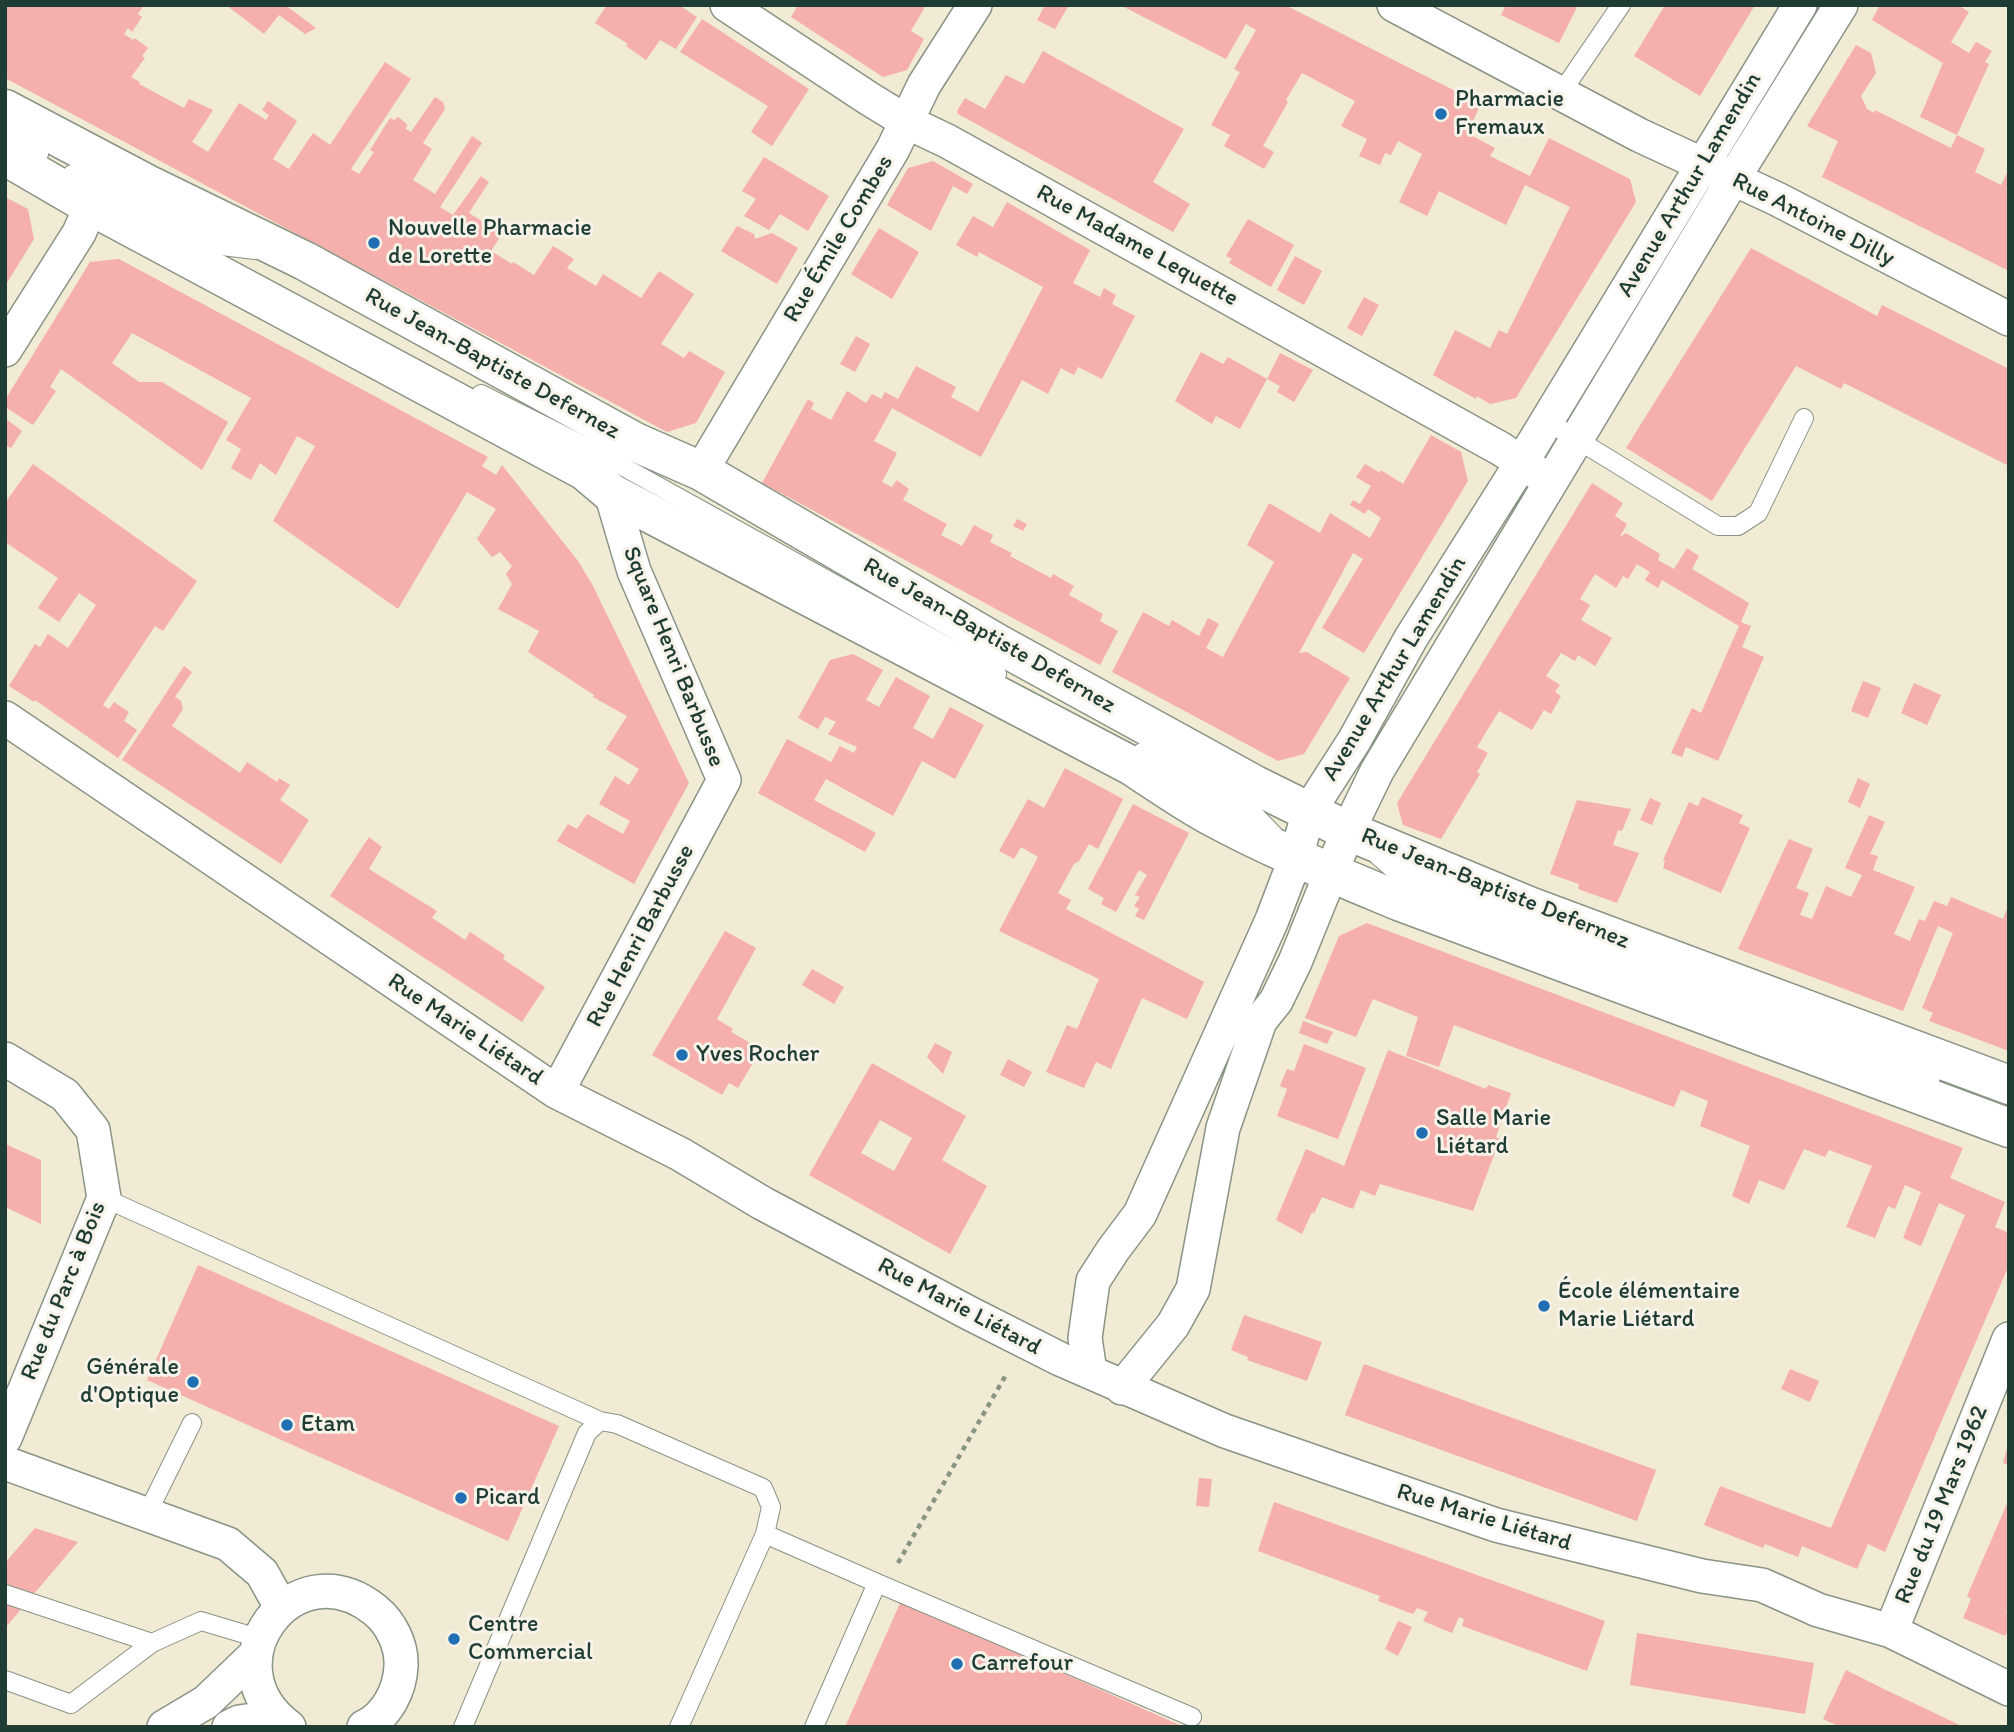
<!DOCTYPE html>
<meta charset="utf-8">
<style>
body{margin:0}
#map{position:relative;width:2014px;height:1732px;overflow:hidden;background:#f1ead5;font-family:Itim,sans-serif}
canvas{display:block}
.frame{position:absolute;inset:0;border:7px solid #1f3d34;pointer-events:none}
</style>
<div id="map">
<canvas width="2014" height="1732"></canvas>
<div class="frame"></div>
</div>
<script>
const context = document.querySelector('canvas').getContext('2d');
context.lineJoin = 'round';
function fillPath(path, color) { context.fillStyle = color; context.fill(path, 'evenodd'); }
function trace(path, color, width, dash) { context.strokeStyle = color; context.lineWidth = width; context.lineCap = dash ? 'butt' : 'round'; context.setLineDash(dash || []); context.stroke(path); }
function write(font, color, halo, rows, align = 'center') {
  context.font = font + ' Itim,sans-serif'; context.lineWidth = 6; context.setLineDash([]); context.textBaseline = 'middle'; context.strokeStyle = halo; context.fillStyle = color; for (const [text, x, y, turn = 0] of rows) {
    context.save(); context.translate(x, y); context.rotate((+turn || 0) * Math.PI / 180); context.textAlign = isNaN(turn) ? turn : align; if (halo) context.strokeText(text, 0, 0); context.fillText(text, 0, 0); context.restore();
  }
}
const building = new Path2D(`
 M5 5H144L138 14 142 17 132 32 128 28 124 34 133 40 135 38 148 48 142 56 145 58 131 77 140 82 139 84 184 108 189 99 213 110 192 142 208 152 239 103 266 120 269 115 262 110 268 101 297 121 273 159 289 169 313 133 330 145 385 62 411 79 351 169 359 174 374 152 370 150 390 118 394 120 398 117 407 124 406 129 411 132 435 97 443 102 445 109 423 143 432 149 413 180 435 194 472 136 482 143 440 207 453 215 481 176 489 182 469 213 502 234 491 251 512 264 513 262 534 275 553 246 574 259 567 268 596 286 603 274 641 298 659 271 694 294 661 344 684 358 689 351 725 372 696 423 667 432 5 78Z
 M226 5H285L316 28 305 34 279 15 264 34Z
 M607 5H679L697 17 676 49 660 40 646 60 626 46 628 44 595 23Z
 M798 5H926L911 31 924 39 907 70 883 77 791 17Z
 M1045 5H1069L1055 29 1037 20Z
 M1120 5H1285L1481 104 1467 133 1495 148 1490 156 1530 176 1549 138 1630 179 1636 202 1516 398 1490 404 1477 396 1476 399 1433 375 1455 330 1490 348 1499 330 1507 334 1570 207 1525 185 1506 225 1439 191 1427 216 1399 202 1422 154 1398 141 1391 155 1385 153 1380 165 1359 156 1367 139 1341 126 1355 101 1302 73 1286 100 1288 102 1263 146 1274 152 1264 169 1224 146 1230 135 1211 125 1240 72 1234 69 1256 30 1246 24 1226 59Z
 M1506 5H1578L1559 43 1501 15Z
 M1665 5H1755L1700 96 1634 56Z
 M1880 5H1958L1969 12 1951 42 1969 53 1976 42 1992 51 1985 62 1989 64 1957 135 1985 149 1975 172 2001 185 2009 169V271L1822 177 1838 141 1807 126 1856 45 1871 53 1876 73 1861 96 1867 109 1874 113 1875 110 1951 148 1957 135 1920 117 1943 63 1872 20Z
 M702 19 809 89 772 146 751 132 768 106 680 52Z
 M1043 51 1184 129 1153 182 1190 204 1173 232 958 114 957 111 965 98 985 109 1006 75 1024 84Z
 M764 157 829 196 808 231 780 214 769 230 744 216 756 199 742 191Z
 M933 161 973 184 967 194 953 186 931 231 887 205 908 168Z
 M5 197 28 209 34 239 5 286Z
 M1007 202 1090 250 1073 283 1100 297 1104 288 1116 295 1112 304 1135 316 1102 379 1078 367 1074 375 1061 368 1048 394 1022 380 981 457 892 408 874 441 897 453 882 482 892 487 897 480 909 489 903 500 947 524 941 535 962 546 974 525 993 535 990 542 1012 553 1010 556 1051 578 1053 574 1074 586 1069 595 1103 614 1100 621 1118 631 1100 665 762 483 808 399 814 403 811 409 831 420 847 391 866 403 872 394 881 399 885 392 898 399 916 366 956 387 951 397 978 412 1043 287 979 252 977 257 956 245 973 216 993 227Z
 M1248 219 1294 245 1271 287 1229 263 1232 259 1226 256Z
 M737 226 754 234 755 239 772 233 798 248 777 284 721 251Z
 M879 228 919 252 892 299 851 274Z
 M1751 248 1877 316 1882 305 2009 369V466L1844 383 1841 389 1796 366 1712 501 1626 448Z
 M1295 256 1322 271 1304 305 1277 290Z
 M119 259 488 457 482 466 496 475 502 465 578 561 592 584 689 783 634 884 557 841 568 824 577 829 587 814 623 834 630 821 599 804 615 776 629 785 639 769 606 749 627 716 593 697 594 695 528 652 539 631 498 609 512 584 506 574 512 566 500 552 492 557 477 539 496 509 467 492 398 609 273 521 315 446 297 436 276 475 260 463 251 480 231 468 241 449 226 440 251 398 132 333 112 363 139 382H162L228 422 202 470 61 369 50 387 56 391 33 425 5 407V400L90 262Z
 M1364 297 1379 305 1362 336 1347 328Z
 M856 336 870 344 855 372 840 364Z
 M1201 352 1223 364 1228 357 1267 379 1280 353 1313 370 1294 402 1277 392 1280 386 1267 379 1240 429 1216 416 1212 424 1175 401Z
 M5 418 22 431 11 448 5 445Z
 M1431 435 1461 452 1468 481 1364 653 1322 628 1363 559 1353 553 1299 653 1307 652 1350 678 1304 754 1278 761 1112 672 1143 612 1169 626 1172 620 1199 636 1208 618 1219 624 1206 648 1223 657 1274 562 1247 545 1269 503 1320 533 1330 513 1370 538 1381 518 1368 509 1365 514 1350 505 1353 500 1360 504 1371 486 1356 477 1365 464 1380 473 1381 470 1403 484Z
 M33 464 197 581 163 631 155 626 103 705 109 709 114 702 129 712 124 721 137 730 118 758 35 700 34 702 9 686 35 644 40 647 48 634 68 648 96 605 79 593 59 622 38 608 58 578 5 542V503Z
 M1592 483 1623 503 1615 516 1627 524 1620 537 1626 533 1660 554 1658 560 1674 569 1687 548 1699 556 1692 569 1749 603 1741 622 1751 626 1742 647 1764 657 1718 761 1686 747 1682 757 1671 753 1692 708 1701 713 1739 626 1662 580 1658 588 1645 580 1650 572 1637 564 1628 579 1623 576 1616 588 1595 574 1580 599 1590 605 1581 620 1612 638 1595 666 1578 655 1575 661 1561 653 1546 676 1560 685 1555 692 1561 696 1551 714 1544 710 1532 730 1499 711 1477 747 1488 753 1477 772 1480 774 1441 839 1403 825 1397 803Z
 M1017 519 1027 524 1023 531 1013 526Z
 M853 654 883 670 866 700 879 707 896 677 930 696 913 728 933 739 950 707 984 725 955 779 922 761 893 816 826 779 814 800 876 833 865 852 758 793 787 739 831 762 840 746 854 753 857 747 828 734 836 722 825 717 818 729 798 718 830 660Z
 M184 666 192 672 175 697 181 701 183 709 172 726 240 773 247 762 277 782 279 778 290 785 280 800 309 820 281 864 122 760Z
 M1863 681 1881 688 1868 718 1851 711Z
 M1914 683 1941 695 1927 725 1901 713Z
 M1065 768 1123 799 1098 849 1089 844 1079 861 1074 864 1058 893 1071 900 1066 909 1204 982 1187 1019 1142 998 1111 1069 1096 1062 1084 1088 1046 1072 1067 1025 1077 1029 1099 979 999 931 1038 857 1021 847 1014 859 999 851 1028 799 1044 808Z
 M1858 778 1870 784 1860 808 1848 802Z
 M1702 797 1743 815 1739 823 1750 828 1721 893 1663 868 1665 861 1663 860 1689 802 1698 806Z
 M1650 798 1661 803 1652 825 1640 820Z
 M1577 800 1631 809 1622 831 1618 830 1613 845 1639 853 1617 903 1578 889 1579 884 1550 874Z
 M1133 804 1189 833 1144 920 1135 916 1139 909 1134 906 1140 897 1135 895 1147 875 1139 870 1116 912 1101 904 1104 898 1088 889Z
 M1869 815 1885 822 1870 854 1878 856 1873 870 1915 887 1894 934 1910 941 1919 919 1925 921 1934 901 1947 906 1951 897 2003 919 2009 904V1051L1929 1021 1933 1013 1922 1008 1953 933 1938 926 1903 1011 1738 949 1789 839 1813 849 1796 888 1809 893 1800 915 1812 919 1826 886 1851 897 1862 875 1845 868Z
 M369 837 382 847 369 869 437 911 432 918 449 929 465 940 470 932 505 955 503 959 545 987 522 1022 330 896Z
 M1367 923 1963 1148 1950 1178 2005 1202 1995 1227 2009 1233V1265L1885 1552 1868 1544 1857 1569 1802 1546 1798 1557 1765 1544 1763 1548 1704 1525 1720 1486 1831 1528 1965 1215 1939 1203 1921 1246 1903 1238 1921 1192 1905 1185 1895 1209 1888 1206 1875 1238 1846 1227 1872 1166 1829 1150 1825 1157 1804 1149 1784 1190 1759 1180 1749 1204 1732 1196 1750 1146 1700 1126 1708 1101 1681 1090 1674 1107 1454 1025 1439 1067 1406 1056 1418 1017 1373 999 1356 1037 1305 1018 1339 936Z
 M725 931 756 948 717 1019 733 1029 731 1032 761 1049 738 1088 729 1083 722 1095 652 1055Z
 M812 969 844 987 834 1004 802 985Z
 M1303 1021 1333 1032 1327 1044 1299 1033Z
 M935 1043 952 1052 943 1074 927 1057Z
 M1304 1044 1366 1068 1338 1139 1277 1116 1287 1089 1280 1086 1287 1069 1294 1071Z
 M1388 1050 1486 1089 1488 1085 1511 1093 1496 1137 1500 1139 1473 1211 1380 1184 1375 1196 1361 1190 1353 1209 1322 1197 1314 1214 1312 1212 1302 1234 1276 1220 1306 1149 1344 1166Z
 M1008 1059 1032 1072 1024 1087 1000 1075Z
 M872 1063 966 1116 942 1160 987 1186 950 1254 809 1175ZM880 1120 912 1138 894 1171 861 1153Z
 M5 1144 41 1160V1224L5 1207Z
 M198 1265 559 1426 508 1541 147 1380Z
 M1244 1315 1322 1342 1307 1381 1247 1360 1248 1357 1231 1350Z
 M1364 1364 1656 1470 1637 1521 1345 1415Z
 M1790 1369 1819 1381 1810 1402 1781 1389Z
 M2008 1445 2009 1446V1465L2003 1463Z
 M1199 1478 1212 1479 1209 1507 1196 1506Z
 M2009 1499V1605L2006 1612 2009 1613V1629L2005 1636 1963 1618 1971 1599 1967 1596Z
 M1274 1502 1605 1621 1587 1671 1462 1626 1464 1619 1459 1617 1452 1633 1423 1621 1428 1612 1417 1608 1413 1614 1378 1601 1380 1596 1258 1551Z
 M35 1528 78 1542 5 1628V1563Z
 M901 1601 1184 1727H845Z
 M1398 1621 1412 1627 1398 1656 1385 1649Z
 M1637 1633 1814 1663 1805 1714 1630 1685Z
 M1846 1670 1886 1690 1964 1727H1840L1823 1719Z`);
const path = new Path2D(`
 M898 1563 1007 1373`);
const service = new Path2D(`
 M1561 93 1621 5
 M5 134 39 154
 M72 174 214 245 255 250
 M481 394 593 450 997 674
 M1547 421 1718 526H1738L1758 513 1804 418
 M1142 752 1244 804 1274 835
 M1378 856 1408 882 1423 888 1931 1077
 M104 1198 600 1421
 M147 1514 192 1423
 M765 1534 877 1583 814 1727
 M877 1583 1192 1717
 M5 1594 152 1643
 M5 1680 71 1704 152 1643 201 1621 258 1638
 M463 1727 587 1433 600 1421 617 1424 763 1488 771 1507 765 1534 679 1727`);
const minor = new Path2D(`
 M727 5 868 98 907 122 947 141 1501 449 1539 474
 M1394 5 1639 135 1777 199 2009 319
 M5 350 79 233 91 206
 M701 471 893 149 924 85 975 5
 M5 718 557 1092 680 1154 762 1203 969 1313 1060 1359 1225 1431 1496 1525 1702 1576 1762 1585 1818 1610 1891 1631 2009 1689
 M5 1059 65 1095 93 1130 104 1198 5 1438
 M557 1092 724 780 634 571 611 493
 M1090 1372 1085 1338 1093 1281 1113 1250 1140 1214 1272 920 1296 857 1309 811 1354 741 1411 638 1522 462 1800 5
 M1122 1388 1173 1325 1193 1289 1223 1128 1260 1021 1276 1001 1295 962 1348 831 1377 771 1733 179 1841 5
 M5 1463 228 1544 262 1573 281 1607
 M1891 1631 2009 1339
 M164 1727 206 1702 254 1656
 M229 1727 239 1722 275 1717
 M289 1727C205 1665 294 1545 375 1610 391 1623 402 1645 401 1666 400 1690 387 1716 364 1727`);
const secondary = new Path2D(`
 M5 109 147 184 305 261 635 442 701 471 1000 645 1255 785 1348 831 1529 906 2009 1085
 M5 156 91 206 585 471 611 493 1132 766C1158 783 1183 801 1209 815 1271 849 1336 875 1401 902L2009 1128`);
const markers = [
 [1441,114,7,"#1f6fb2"],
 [374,243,7,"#1f6fb2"],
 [682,1055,7,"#1f6fb2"],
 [1422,1133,7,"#1f6fb2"],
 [1544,1306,7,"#1f6fb2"],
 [193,1382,7,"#1f6fb2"],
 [287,1425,7,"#1f6fb2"],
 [461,1498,7,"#1f6fb2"],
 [454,1639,7,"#1f6fb2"],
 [957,1664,7,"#1f6fb2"]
];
const poiNames = [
 ["Pharmacie",1455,100],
 ["Fremaux",1455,128],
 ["Nouvelle Pharmacie",388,229],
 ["de Lorette",388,257],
 ["Yves Rocher",696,1055],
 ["Salle Marie",1436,1119],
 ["Liétard",1436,1147],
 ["École élémentaire",1558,1292],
 ["Marie Liétard",1558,1320],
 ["Générale",179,1368,"right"],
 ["d'Optique",179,1396,"right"],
 ["Etam",301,1425],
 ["Picard",475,1498],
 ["Centre",468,1625],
 ["Commercial",468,1653],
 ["Carrefour",971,1664]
];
const streetNames = [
 ["Avenue Arthur Lamendin",1690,185,-59],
 ["Rue Antoine Dilly",1813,220,27],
 ["Rue Émile Combes",839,239,-59],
 ["Rue Madame Lequette",1137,246,29],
 ["Rue Jean-Baptiste Defernez",492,364,29],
 ["Rue Jean-Baptiste Defernez",989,636,30],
 ["Square Henri Barbusse",673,657,68],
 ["Avenue Arthur Lamendin",1395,669,-59],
 ["Rue Jean-Baptiste Defernez",1495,889,22],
 ["Rue Henri Barbusse",641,936,-62],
 ["Rue Marie Liétard",465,1030,34],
 ["Rue du Parc à Bois",64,1291,-68],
 ["Rue Marie Liétard",959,1307,28],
 ["Rue du 19 Mars 1962",1942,1505,-68],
 ["Rue Marie Liétard",1484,1518,17]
];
fillPath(building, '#f5afad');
trace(service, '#889484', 20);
trace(minor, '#889484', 36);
trace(secondary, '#889484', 41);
trace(path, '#889484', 4.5, [5, 5]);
trace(service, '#fff', 18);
trace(minor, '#fff', 33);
trace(secondary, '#fff', 38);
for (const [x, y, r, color] of markers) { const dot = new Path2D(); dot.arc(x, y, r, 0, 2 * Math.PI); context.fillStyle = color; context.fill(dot); trace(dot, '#f7f3e8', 2.5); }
write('24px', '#1f3d34', '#f7f3e8', poiNames, 'left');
write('24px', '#1f3d34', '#f7f3e8', streetNames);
</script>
